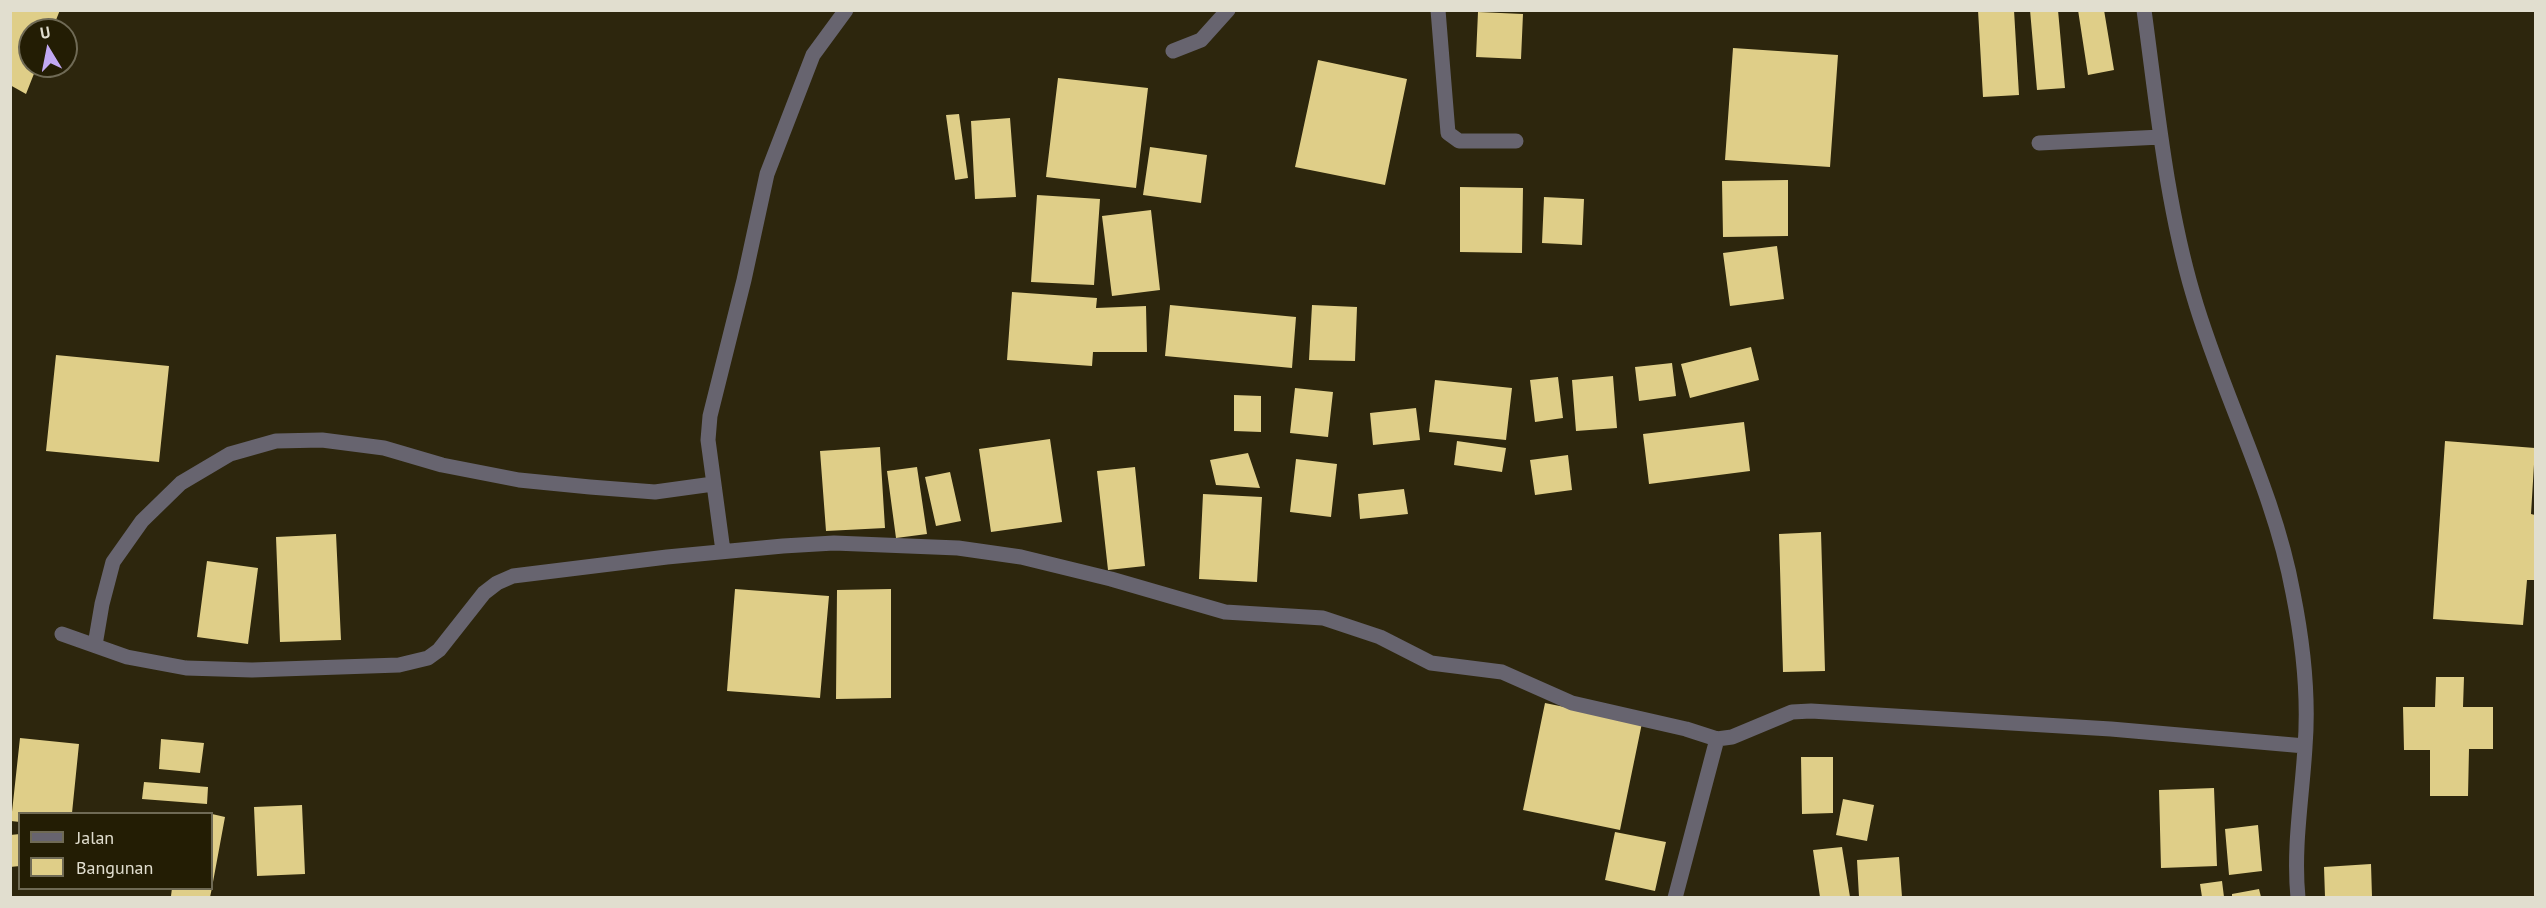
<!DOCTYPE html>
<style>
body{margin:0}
#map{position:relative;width:2546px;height:908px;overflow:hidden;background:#2d260d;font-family:"PT Sans",sans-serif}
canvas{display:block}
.frame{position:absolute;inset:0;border:12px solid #e1decf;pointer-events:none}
.legend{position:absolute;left:18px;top:812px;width:195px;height:78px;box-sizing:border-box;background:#231d04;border:2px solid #6f6a55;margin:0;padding:8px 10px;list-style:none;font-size:18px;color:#e1decf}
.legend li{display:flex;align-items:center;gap:12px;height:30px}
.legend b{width:30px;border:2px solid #6f6a55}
.north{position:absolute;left:18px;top:18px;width:60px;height:60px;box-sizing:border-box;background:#231d04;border:2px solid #6f6a55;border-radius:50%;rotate:350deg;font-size:16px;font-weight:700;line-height:24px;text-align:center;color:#e1decf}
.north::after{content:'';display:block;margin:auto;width:21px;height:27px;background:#c1a8f3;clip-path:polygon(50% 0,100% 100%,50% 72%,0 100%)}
</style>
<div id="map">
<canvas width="2546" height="908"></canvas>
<div class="frame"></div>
<ul class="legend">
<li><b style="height:8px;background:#67646f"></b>Jalan</li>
<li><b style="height:16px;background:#dfce88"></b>Bangunan</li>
</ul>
<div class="north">U</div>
</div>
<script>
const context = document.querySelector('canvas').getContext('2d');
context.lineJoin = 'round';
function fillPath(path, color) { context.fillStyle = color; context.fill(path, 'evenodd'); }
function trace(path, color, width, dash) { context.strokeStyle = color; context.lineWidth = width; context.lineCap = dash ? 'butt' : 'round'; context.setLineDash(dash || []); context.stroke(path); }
const building = new Path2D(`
 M10 10H60L52 30H30V66H37L26 94 10 85Z
 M1978 10H2014L2019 95 1983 97Z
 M2030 10H2058L2065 88 2037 90Z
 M2078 10H2104L2114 70 2088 75Z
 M1478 12 1523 14 1521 59 1476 57Z
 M1733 48 1838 55 1830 167 1725 160Z
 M1318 60 1407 79 1385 185 1295 167Z
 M1058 78 1148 88 1136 188 1046 177Z
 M959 114 968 178 955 180 946 115Z
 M1010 118 1016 197 975 199 971 121Z
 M1150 147 1207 155 1201 203 1143 195Z
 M1788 180V236L1723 237 1722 181Z
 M1460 187 1523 188 1522 253 1460 252Z
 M1037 195 1100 199 1094 285 1031 282Z
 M1544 197 1584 199 1582 245 1542 243Z
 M1151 210 1160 290 1112 296 1102 216Z
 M1777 246 1784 299 1730 306 1723 253Z
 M1012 292 1097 298 1096 308 1146 306 1147 352H1093L1092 366 1007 360Z
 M1170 305 1296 317 1292 368 1165 356Z
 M1312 305 1357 307 1355 361 1309 360Z
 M1751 347 1759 380 1690 398 1681 364Z
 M56 355 169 366 159 462 46 451Z
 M1672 363 1676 396 1639 401 1635 367Z
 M1613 376 1617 428 1576 431 1572 380Z
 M1558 377 1563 418 1535 422 1530 380Z
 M1435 380 1512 388 1506 440 1429 432Z
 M1295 388 1333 392 1328 437 1290 433Z
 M1234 395 1261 396V432L1234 431Z
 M1416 408 1420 440 1373 445 1370 413Z
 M1744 422 1750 471 1649 484 1643 434Z
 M1050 439 1062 522 991 532 979 449Z
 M1457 441 1506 448 1502 472 1454 465Z
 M2445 441 2535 448 2531 514 2535 515V580H2527L2523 625 2433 619Z
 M880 447 885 528 826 531 820 451Z
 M1248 453 1260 488 1216 485 1210 460Z
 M1568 455 1572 490 1535 495 1530 460Z
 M1296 459 1337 464 1331 517 1290 512Z
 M917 467 927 534 896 538 887 471Z
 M1135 467 1145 566 1108 570 1097 471Z
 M950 472 961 521 936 526 925 477Z
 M1404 489 1408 514 1360 519 1358 494Z
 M1203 494 1262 497 1257 582 1199 579Z
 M1821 532 1825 671 1783 672 1779 534Z
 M336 534 341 640 280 642 276 537Z
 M207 561 258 568 248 644 197 637Z
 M735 589 829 596 820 698 727 691Z
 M891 589V698L836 699 837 590Z
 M2436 677H2464L2463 707H2493V749H2469L2468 796H2430V750H2404L2403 707H2435Z
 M1545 703 1642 723 1620 830 1523 810Z
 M20 738 79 744 72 813H20V822L11 821Z
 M161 739 204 743 200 773 159 769Z
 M1801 757H1833V813L1802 814Z
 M144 782 208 787 207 804 142 799Z
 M2214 788 2217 866 2161 868 2159 790Z
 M1843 799 1874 805 1867 841 1836 835Z
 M302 805 305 874 257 876 254 807Z
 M212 814 225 817 213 882H212Z
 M2258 825 2262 871 2229 875 2225 829Z
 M1615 832 1666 842 1655 891 1605 880Z
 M20 834V866L10 867V835Z
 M1842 847 1850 897H1820L1813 850Z
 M1899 857 1902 897H1859L1857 860Z
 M2371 864 2372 897H2325L2324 867Z
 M2222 881 2224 897H2202L2200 884Z
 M172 888H212L210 897 171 896Z
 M2259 889 2261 897H2232V894Z`);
const minor = new Path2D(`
 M1438 10 1448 133 1459 141H1516
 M2144 10C2157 105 2166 202 2193 294 2222 395 2274 489 2293 593 2303 643 2309 696 2305 747 2302 798 2293 847 2298 898
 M1173 51 1201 40 1228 10
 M2039 143 2161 137
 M723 551 708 440 710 416 744 280 767 174 813 55 846 10
 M62 634 127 657 186 668 252 670 399 665 428 658 439 650 484 593 497 583 513 576 667 557 783 546 834 543 958 548 1021 557 1111 579 1225 612 1323 618 1380 637 1431 663 1502 672 1572 703 1686 729 1717 739 1732 737 1792 712 1811 711 2111 729 2305 746
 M95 645 102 604 113 562 142 521 181 483 230 454 276 441 322 440 384 448 442 465 519 480 590 487 655 492 713 484
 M1675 898 1717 739`);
fillPath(building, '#dfce88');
trace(minor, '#67646f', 15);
</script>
